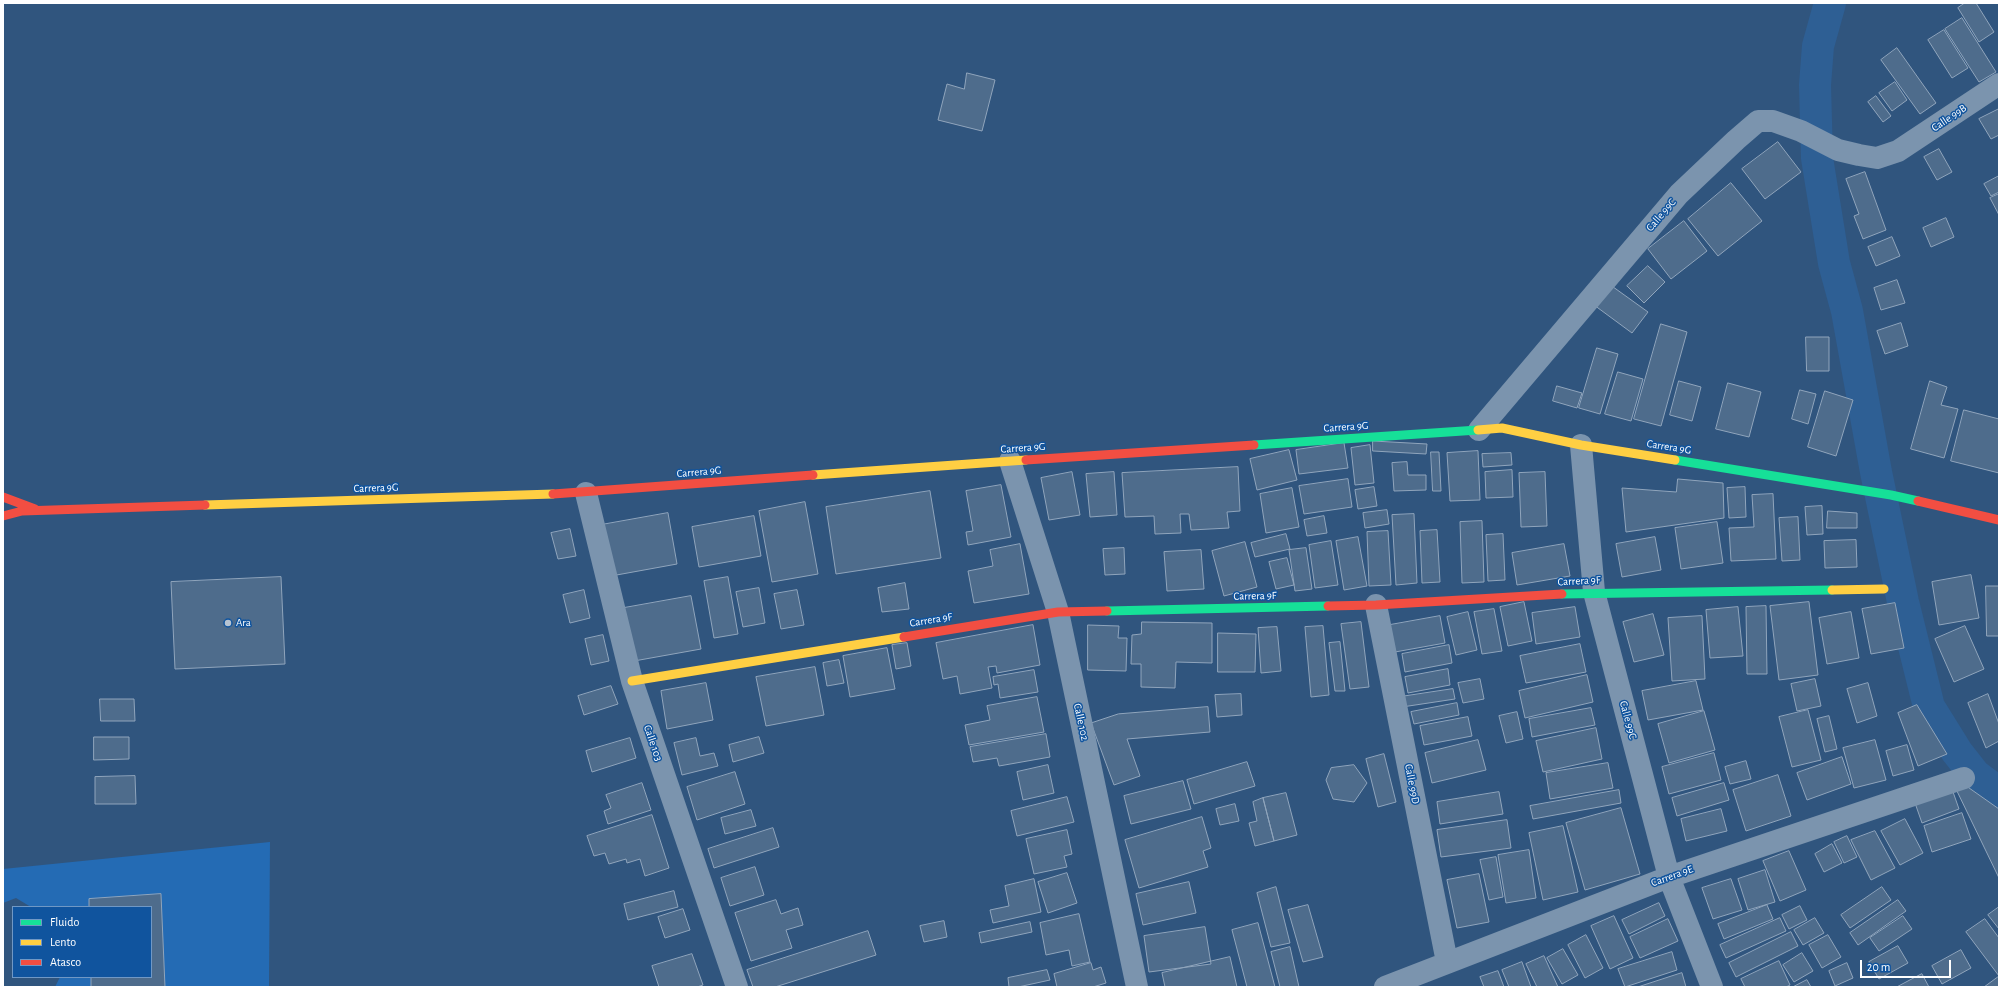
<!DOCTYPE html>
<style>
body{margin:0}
#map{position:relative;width:2002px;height:990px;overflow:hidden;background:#30557e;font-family:"Alegreya Sans",sans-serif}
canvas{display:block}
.frame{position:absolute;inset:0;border:4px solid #fff;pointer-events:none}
.legend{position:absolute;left:12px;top:906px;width:140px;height:72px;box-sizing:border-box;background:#10549e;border:1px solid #7098c5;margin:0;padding:5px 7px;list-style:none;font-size:12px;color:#fff}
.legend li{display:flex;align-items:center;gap:8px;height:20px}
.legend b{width:20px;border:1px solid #7098c5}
.scale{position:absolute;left:1860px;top:960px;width:91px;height:18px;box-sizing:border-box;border:2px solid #fff;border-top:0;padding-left:5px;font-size:12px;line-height:14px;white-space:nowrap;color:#fff;-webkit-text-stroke:3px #10549e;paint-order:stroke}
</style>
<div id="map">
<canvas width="2002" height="990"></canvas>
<div class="frame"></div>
<ul class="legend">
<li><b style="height:5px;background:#16e098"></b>Fluido</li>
<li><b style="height:5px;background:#ffcf43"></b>Lento</li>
<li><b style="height:5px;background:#f24e42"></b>Atasco</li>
</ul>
<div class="scale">20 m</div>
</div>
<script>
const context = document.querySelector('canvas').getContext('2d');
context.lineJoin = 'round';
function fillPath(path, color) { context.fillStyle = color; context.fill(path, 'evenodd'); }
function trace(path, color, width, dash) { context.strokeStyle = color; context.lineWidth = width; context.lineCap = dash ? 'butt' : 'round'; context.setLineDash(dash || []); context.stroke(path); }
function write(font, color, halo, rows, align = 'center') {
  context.font = font + ' "Alegreya Sans",sans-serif'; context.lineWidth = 3; context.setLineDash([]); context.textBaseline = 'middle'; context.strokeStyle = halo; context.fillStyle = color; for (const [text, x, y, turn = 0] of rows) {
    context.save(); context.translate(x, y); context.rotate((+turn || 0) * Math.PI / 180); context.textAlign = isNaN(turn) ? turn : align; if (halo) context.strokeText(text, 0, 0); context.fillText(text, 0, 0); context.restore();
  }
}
const green = new Path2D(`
 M270 842 269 987H165L161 894 89 899V907H31L16 898 3 903V869Z
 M60 977H91V987H55Z`);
const canal = new Path2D(`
 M1830 3 1818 46 1815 85 1817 158 1834 263 1847 311 1876 472 1903 602 1929 707 1957 752 1975 775 1999 793`);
const building = new Path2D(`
 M1965 3H1976L1994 32 1979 42 1958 8Z
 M1962 18 1996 72 1979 82 1945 29Z
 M1944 30 1968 68 1952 78 1928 40Z
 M1897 48 1936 103 1920 114 1881 60Z
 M967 73 995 80 982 131 938 120 947 84 964 89Z
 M1895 82 1907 100 1892 111 1879 93Z
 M1876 96 1891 116 1883 122 1868 102Z
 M1999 109V135L1991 139 1979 119Z
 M1778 142 1801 172 1765 199 1742 169Z
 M1939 149 1952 172 1937 180 1924 157Z
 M1865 172 1886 230 1863 239 1854 216 1859 214 1846 179Z
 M1999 176V192L1991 196 1984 184Z
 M1731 183 1762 221 1718 256 1688 219Z
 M1999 194V215L1990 198Z
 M1946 218 1954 237 1931 247 1923 228Z
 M1684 221 1707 251 1671 279 1648 249Z
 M1892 237 1900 256 1876 266 1868 247Z
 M1648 266 1665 282 1644 303 1627 286Z
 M1897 280 1905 303 1881 310 1874 288Z
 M1609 284 1648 312 1632 333 1594 305Z
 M1901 323 1908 346 1885 354 1877 331Z
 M1661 324 1687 332 1661 426 1634 419Z
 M1806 337H1829V371H1807Z
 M1597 348 1618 354 1600 414 1579 408Z
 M1618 372 1643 379 1631 421 1605 414Z
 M1679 381 1701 387 1692 421 1670 415Z
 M1930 381 1947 387 1941 405 1958 409 1944 458 1911 449Z
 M1728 383 1761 392 1749 437 1716 429Z
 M1557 386 1582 393 1577 408 1553 401Z
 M1800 390 1816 394 1808 424 1792 419Z
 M1825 391 1853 400 1836 456 1808 447Z
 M1964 410 1999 419V473L1951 461Z
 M1373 441 1427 444 1426 454 1373 451Z
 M1344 443 1348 468 1299 474 1296 450Z
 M1370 445 1374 483 1355 485 1351 448Z
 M1289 450 1297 480 1257 490 1250 459Z
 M1478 451 1480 500 1450 501 1447 453Z
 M1431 452H1439L1441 491H1433Z
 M1511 453 1512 465 1483 467 1482 454Z
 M1407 462 1408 475H1426V490L1394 491 1392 463Z
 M1238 467 1240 511 1227 512 1229 528 1191 530 1189 514H1180L1181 533 1155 534 1154 516 1125 517 1122 473Z
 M1512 470 1513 497 1486 498 1485 472Z
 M1072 472 1080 515 1049 520 1041 478Z
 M1114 472 1117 515 1090 517 1086 474Z
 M1545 472 1547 526 1521 527 1519 473Z
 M1348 479 1352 507 1304 514 1299 486Z
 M1678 479 1723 483 1724 518 1626 532 1622 488 1676 492Z
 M1001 485 1011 537 968 545 966 532 973 531 966 491Z
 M1374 487 1377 506 1358 509 1355 490Z
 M1745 487 1746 517 1729 518 1727 488Z
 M1292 488 1299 527 1266 533 1260 494Z
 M930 491 941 558 836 574 826 507Z
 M1773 494 1776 559 1731 561 1729 528 1754 527 1752 495Z
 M805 502 818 574 772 582 759 511Z
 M1822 506 1823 534 1807 535 1805 507Z
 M1387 510 1389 524 1365 528 1363 513Z
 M1828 511 1857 513V528H1827Z
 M668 513 677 564 611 576 601 525Z
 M1414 514 1417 583 1396 585 1392 515Z
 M754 516 761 556 699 567 692 527Z
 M1324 516 1327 533 1307 536 1304 520Z
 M1798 517 1800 560 1782 561 1779 518Z
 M1482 521 1484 582 1462 583 1460 522Z
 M1717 522 1723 563 1681 569 1675 528Z
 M570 529 576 556 558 559 551 533Z
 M1437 530 1440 582 1422 583 1420 531Z
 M1388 531 1391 585 1369 586 1367 532Z
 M1286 534 1290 549 1255 557 1251 543Z
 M1503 534 1505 580 1488 581 1486 535Z
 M1358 537 1367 586 1344 590 1336 541Z
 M1655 537 1661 570 1622 577 1616 544Z
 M1856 540 1857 567 1825 568 1824 541Z
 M1331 541 1338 585 1315 588 1309 545Z
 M1245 542 1257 587 1224 596 1212 551Z
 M1020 544 1029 594 974 603 968 571 993 566 990 550Z
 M1564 544 1570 576 1517 585 1512 553Z
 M1124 548 1125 574 1105 575 1103 549Z
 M1306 548 1312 589 1295 591 1289 550Z
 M1201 550 1204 589 1167 591 1164 552Z
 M1287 558 1294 585 1276 589 1269 562Z
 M1971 575 1979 618 1939 625 1932 582Z
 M281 577 285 664 175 669 171 582Z
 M728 577 738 634 714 638 704 581Z
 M905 583 909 609 882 612 878 588Z
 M1986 586H1999V636H1987Z
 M759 588 765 623 743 627 736 592Z
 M584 590 590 618 570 623 563 595Z
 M797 590 804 625 781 629 774 594Z
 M691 596 701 649 634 661 624 608Z
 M1524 602 1532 641 1508 646 1500 607Z
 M1809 602 1818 675 1779 680 1770 606Z
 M1895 603 1904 648 1871 654 1862 609Z
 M1766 606 1767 674H1747L1746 607Z
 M1575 607 1580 637 1536 644 1532 613Z
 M1738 607 1743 656 1710 658 1706 610Z
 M1494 609 1502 651 1482 654 1474 612Z
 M1468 612 1477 650 1456 655 1447 617Z
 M1851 612 1859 658 1827 664 1819 618Z
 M1653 614 1664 655 1634 662 1623 622Z
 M1440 616 1445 643 1395 652 1390 625Z
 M1702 616 1705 679 1672 681 1668 618Z
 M1142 622 1212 623V663L1176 662 1175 688 1141 687V664H1131L1132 635 1141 634Z
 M1361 622 1369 687 1350 689 1341 624Z
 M1033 625 1040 665 997 673 996 666 988 667 992 688 960 694 957 676 943 679 936 643Z
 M1088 625 1119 626 1118 638H1127L1126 671 1088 670Z
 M1323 626 1329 695 1311 697 1305 627Z
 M1965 626 1984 669 1954 682 1935 639Z
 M1277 627 1281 671 1261 673 1258 628Z
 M1218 633 1256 634 1255 672H1218Z
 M603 635 609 661 591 665 585 639Z
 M1340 642 1345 691H1335L1329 643Z
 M907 643 911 666 896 669 892 645Z
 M1580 644 1586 672 1526 683 1520 656Z
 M1449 645 1452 663 1405 672 1402 654Z
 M887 648 895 689 850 697 843 656Z
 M839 660 844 683 827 686 823 663Z
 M815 667 824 715 766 726 756 677Z
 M1448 669 1450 685 1408 693 1405 677Z
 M1034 670 1038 692 1000 698 998 684 994 685 993 677Z
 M1587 675 1593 702 1525 718 1519 691Z
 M1480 679 1484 699 1463 703 1458 683Z
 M1815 679 1821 706 1797 711 1791 684Z
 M1696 681 1703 710 1648 720 1642 691Z
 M706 683 713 720 667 729 661 691Z
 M1868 683 1877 716 1857 723 1847 689Z
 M611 686 618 704 584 715 578 696Z
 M1453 689 1455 699 1402 707 1400 697Z
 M1241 694 1242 715 1217 717 1215 695Z
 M1988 694 1999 724V741L1986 748 1968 703Z
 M1037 697 1044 732 969 745 965 725 990 720 987 706Z
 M100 699H134L135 721H101Z
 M1457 703 1459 715 1414 724 1411 712Z
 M1917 705 1947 754 1918 766 1898 713Z
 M1208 707 1210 732 1127 739 1140 776 1114 785 1091 723 1118 714Z
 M1591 708 1595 725 1532 737 1529 719Z
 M1808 710 1821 760 1792 767 1779 717Z
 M1704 711 1715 750 1669 763 1658 724Z
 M1517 712 1523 739 1506 743 1499 716Z
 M1829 716 1837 749 1825 752 1817 719Z
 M1468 717 1472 736 1424 745 1420 726Z
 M1596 728 1602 759 1543 772 1536 741Z
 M1046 734 1050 757 999 766 997 758 973 762 970 747Z
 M94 737H129V759L94 760Z
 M759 737 764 753 733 762 729 745Z
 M630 738 636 758 592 772 586 751Z
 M696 738 700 756 714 753 718 766 682 775 674 743Z
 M1478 740 1486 770 1432 783 1425 753Z
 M1875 740 1886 780 1854 788 1843 748Z
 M1907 745 1914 770 1893 776 1886 751Z
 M1714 753 1721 780 1669 794 1662 767Z
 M1384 754 1396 802 1378 807 1366 759Z
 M1842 757 1851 784 1807 800 1797 773Z
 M1746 761 1751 779 1730 784 1725 767Z
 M1247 762 1255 786 1194 804 1187 780Z
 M1608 763 1613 788 1550 799 1546 773Z
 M1048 765 1054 793 1023 800 1017 772Z
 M1354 765 1367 783 1354 802 1333 799 1326 780 1331 768Z
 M735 772 745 804 697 820 687 787Z
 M1778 775 1791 816 1746 831 1733 790Z
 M135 776 136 804H95V777Z
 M1183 781 1191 809 1131 824 1124 796Z
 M642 783 651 810 608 824 604 811 611 808 606 795Z
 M1724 783 1729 800 1677 816 1672 798Z
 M1962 783 1999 809V878L1955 787Z
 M1952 789 1959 809 1922 823 1915 803Z
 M1619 790 1621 803 1533 819 1530 806Z
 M1499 792 1503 814 1440 824 1437 802Z
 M1286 793 1297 835 1274 841 1263 798Z
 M1067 797 1074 822 1017 836 1011 811Z
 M1263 798 1274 841 1255 846 1249 823 1257 821 1253 802Z
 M1235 804 1239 821 1220 825 1216 809Z
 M1621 808 1640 874 1585 890 1566 823Z
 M1721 809 1727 831 1686 841 1681 819Z
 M751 810 756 826 725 834 721 818Z
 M1962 813 1971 839 1932 852 1924 826Z
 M652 815 669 868 645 876 640 859 627 863 626 859 609 864 605 853 594 856 587 836Z
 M1202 817 1211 848 1203 851 1208 867 1139 888 1125 840Z
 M1905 819 1923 853 1900 865 1881 831Z
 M1507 820 1511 848 1441 857 1437 830Z
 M1563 826 1578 892 1543 900 1529 833Z
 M773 828 779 847 714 868 708 849Z
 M1067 830 1072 854 1064 856 1067 867 1034 874 1026 839Z
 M1875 831 1895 868 1871 880 1851 840Z
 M1847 836 1857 857 1844 863 1834 842Z
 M1832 844 1842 863 1824 872 1815 854Z
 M1529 850 1536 898 1506 903 1498 855Z
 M1789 851 1806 890 1780 901 1763 861Z
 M1496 857 1503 897 1489 900 1480 860Z
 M755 867 764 895 730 906 721 878Z
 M1765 870 1775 902 1748 910 1738 879Z
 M1067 873 1077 903 1048 913 1038 882Z
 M1479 874 1489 922 1457 928 1447 880Z
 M1034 879 1041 912 993 923 990 910 1009 906 1005 886Z
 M1731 879 1742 910 1713 919 1702 888Z
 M1189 882 1196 913 1143 925 1136 894Z
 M1276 887 1290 943 1271 947 1257 893Z
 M1882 887 1891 900 1850 928 1841 915Z
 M674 891 678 907 628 920 624 904Z
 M161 894 165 987H91V977H151V907H89V899Z
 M776 900 781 914 798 908 803 925 786 930 792 948 751 961 735 913Z
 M1898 900 1906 911 1858 945 1850 933Z
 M1659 903 1665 916 1629 934 1622 920Z
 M1308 905 1323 957 1303 962 1288 910Z
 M1767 905 1773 919 1724 939 1718 924Z
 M1800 906 1807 920 1789 929 1782 915Z
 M1999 907V929L1988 915Z
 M683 909 690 930 665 938 658 917Z
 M1079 914 1090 962 1072 966 1069 950 1046 955 1040 923Z
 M1614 916 1633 958 1610 969 1591 926Z
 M1903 916 1912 929 1879 951 1870 938Z
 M1780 918 1786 931 1726 958 1720 945Z
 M1815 918 1824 933 1803 945 1794 930Z
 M1668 919 1678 941 1640 958 1630 937Z
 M1985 919 1999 938V987H1984L1999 976 1966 932Z
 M944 921 947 937 924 942 920 926Z
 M1030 922 1032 932 981 943 979 933Z
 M1258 923 1275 987H1247L1232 930Z
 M1205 927 1211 964 1149 972 1144 936Z
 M868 931 876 955 775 987H753L747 970Z
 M1791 932 1798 946 1736 977 1729 963Z
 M1586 935 1603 968 1585 978 1568 945Z
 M1828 935 1841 957 1822 968 1809 945Z
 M1898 946 1908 963 1879 979 1869 962Z
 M1290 947 1299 987H1280L1271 952Z
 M1563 949 1578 975 1562 984 1547 958Z
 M1961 950 1971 968 1942 984 1932 966Z
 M1672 952 1677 970 1625 987 1618 969Z
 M1802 953 1813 971 1794 982 1783 965Z
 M692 954 703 985 697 987H659L652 966Z
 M1544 956 1558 987H1537L1526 964Z
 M1230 957 1237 987H1165L1162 973Z
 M1779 961 1790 985 1786 987H1745L1741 979Z
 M1522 962 1531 987H1509L1502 970Z
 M1091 963 1093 970 1101 967 1106 983 1093 987H1057L1054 974Z
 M1847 963 1853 978 1835 986 1829 971Z
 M1047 970 1050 980 1018 987H1009L1008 978Z
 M1498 971 1504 987H1484L1480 977Z
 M1682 973 1686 987H1638Z
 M1922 974 1929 987H1897Z
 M1807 980 1811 987H1793Z`);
const street = new Path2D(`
 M1479 430 1679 194 1736 140 1758 121H1773L1801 131 1838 150 1859 155 1877 158 1898 151 1999 84
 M1581 445 1594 592 1669 877 1712 987
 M1010 461 1058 612 1137 987
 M586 493 632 681 737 987
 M1376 605 1447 962
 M1385 987 1669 877 1964 778`);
const fast = new Path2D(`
 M1254 445 1478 430
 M1675 460 1891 495 1918 501
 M1562 594 1832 590
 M1107 611 1328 606`);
const slow = new Path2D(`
 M1478 430 1502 428 1581 445 1675 460
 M813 475 1026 460
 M205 505 553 494
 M1832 590 1884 589
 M632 681 904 637`);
const jam = new Path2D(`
 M1026 460 1254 445
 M553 494 813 475
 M3 497 35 509
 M1918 501 1999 520
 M3 516 22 511 205 505
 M1328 606 1376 605 1562 594
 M904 637 1058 612 1107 611`);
const markers = [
 [228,623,4,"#b7c4d2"]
];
const streetNames = [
 ["Calle 99B",1949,118,-34],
 ["Calle 99C",1661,215,-49],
 ["Carrera 9G",1346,427,-4],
 ["Carrera 9G",1669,447,9],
 ["Carrera 9G",1023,448,-4],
 ["Carrera 9G",699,472,-5],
 ["Carrera 9G",376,488,-2],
 ["Carrera 9F",1579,581,-3],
 ["Carrera 9F",1255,596,-1],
 ["Carrera 9F",931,620,-9],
 ["Calle 99C",1628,720,75],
 ["Calle 102",1081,722,78],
 ["Calle 103",653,743,71],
 ["Calle 99D",1412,784,79],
 ["Carrera 9E",1672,876,-20]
];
const poiNames = [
 ["Ara",236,623]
];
fillPath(green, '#246bb4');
trace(canal, '#2e5f94', 32);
fillPath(building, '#4e6c8c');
trace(building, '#90a5bc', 1);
trace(street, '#7b94ae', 22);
trace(fast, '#16e098', 9);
trace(slow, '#ffcf43', 9);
trace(jam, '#f24e42', 9);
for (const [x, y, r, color] of markers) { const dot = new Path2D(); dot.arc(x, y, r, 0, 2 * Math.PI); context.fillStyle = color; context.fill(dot); trace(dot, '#10549e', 1.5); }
write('11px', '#fff', '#10549e', streetNames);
write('11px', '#fff', '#10549e', poiNames, 'left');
</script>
